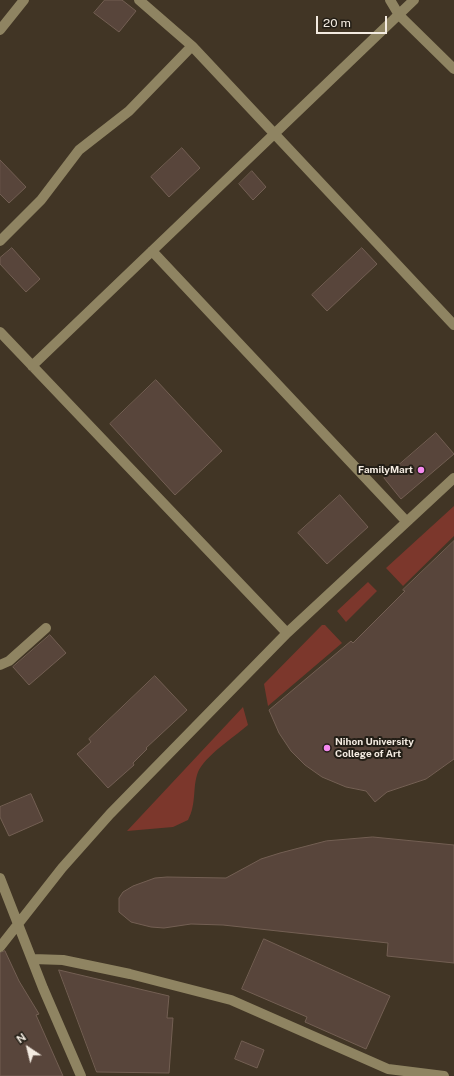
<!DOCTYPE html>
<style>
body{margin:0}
#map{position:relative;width:454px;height:1076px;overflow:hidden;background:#413525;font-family:"Public Sans",sans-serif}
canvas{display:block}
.north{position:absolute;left:8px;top:1028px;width:40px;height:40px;-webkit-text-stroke:3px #231e16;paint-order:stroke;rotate:325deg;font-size:11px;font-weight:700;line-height:16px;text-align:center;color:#f3ebe1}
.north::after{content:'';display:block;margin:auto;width:14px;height:18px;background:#f3ebe1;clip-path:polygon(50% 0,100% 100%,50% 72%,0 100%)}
.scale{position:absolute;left:316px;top:16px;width:71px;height:18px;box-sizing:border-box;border:2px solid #f3ebe1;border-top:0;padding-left:5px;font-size:12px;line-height:14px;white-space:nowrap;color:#f3ebe1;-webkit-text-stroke:3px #231e16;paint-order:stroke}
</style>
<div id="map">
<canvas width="454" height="1076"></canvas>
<div class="north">N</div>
<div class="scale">20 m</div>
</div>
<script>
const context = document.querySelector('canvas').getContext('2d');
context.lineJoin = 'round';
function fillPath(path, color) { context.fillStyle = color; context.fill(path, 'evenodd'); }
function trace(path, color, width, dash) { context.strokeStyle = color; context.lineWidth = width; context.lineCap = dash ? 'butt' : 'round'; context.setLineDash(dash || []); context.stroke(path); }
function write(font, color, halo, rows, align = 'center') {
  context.font = font + ' "Public Sans",sans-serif'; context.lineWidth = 4; context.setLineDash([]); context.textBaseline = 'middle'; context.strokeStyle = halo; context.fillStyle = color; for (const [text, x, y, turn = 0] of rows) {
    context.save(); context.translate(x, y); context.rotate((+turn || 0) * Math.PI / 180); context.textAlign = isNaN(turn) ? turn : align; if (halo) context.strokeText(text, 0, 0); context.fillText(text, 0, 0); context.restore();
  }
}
const green = new Path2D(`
 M454 506V536L403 586 386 568Z
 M368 582 377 591 346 622 337 611Z
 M322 625H325L342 643 268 706 264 684Z
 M243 707 248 725C234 737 205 756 198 772 192 788 197 803 188 820L173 827 127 831Z`);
const building = new Path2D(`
 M105 0H122L136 11 119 32 94 13Z
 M182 148 200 168 169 197 151 177Z
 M0 160 26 187 9 203 0 194Z
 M252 171 266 187 253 200 239 184Z
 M12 248 40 279 26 292 0 264V258Z
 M362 248 377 264 327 311 312 295Z
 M156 380 222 451 175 495 110 424Z
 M436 433 454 454 401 499 384 478Z
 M340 495 368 527 327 564 298 533Z
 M454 541V759L426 779 387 792 375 802 366 791 346 787 322 777 305 765 291 751 279 733 269 710 351 641 353 643 405 591 403 590Z
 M50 635 66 653 29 685 13 667Z
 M155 676 187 710 146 748 147 749 133 763 134 765 108 788 77 754 91 742 89 739Z
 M31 794 43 821 9 836 0 817V807Z
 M373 837 454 845V963L387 956 388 943 223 925 191 924 164 928 151 927 131 922 119 912V898L123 892 133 886 155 878 167 877 226 878 261 859 280 853 326 841Z
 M264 939 390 996 366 1049 305 1022 307 1017 242 989Z
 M5 951 19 981 39 1014 36 1015 63 1076H0V953Z
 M59 970 169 996 167 1018H173L169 1073 97 1072Z
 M242 1041 264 1050 257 1068 235 1059Z`);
const minor = new Path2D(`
 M139 0 192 46 454 325
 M390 0 399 15 454 69
 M0 30 24 0
 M0 241 41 200 79 150 129 111 192 46
 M152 251 406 521
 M0 332 287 633
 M32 366 414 0
 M0 665 9 661 46 628
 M0 878 43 988 81 1076
 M0 947 62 868 110 814 287 633 454 478
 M33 959 63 960 130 974 231 1000 388 1069 444 1076`);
const markers = [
 [421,470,4,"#f589ef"],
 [327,748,4,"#f589ef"]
];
const poiNames = [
 ["FamilyMart",413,470],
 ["Nihon University",335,742,"left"],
 ["College of Art",335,754,"left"]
];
fillPath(green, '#7c372c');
fillPath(building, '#58453b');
trace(building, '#735f53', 1);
trace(minor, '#8f8462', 10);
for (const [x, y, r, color] of markers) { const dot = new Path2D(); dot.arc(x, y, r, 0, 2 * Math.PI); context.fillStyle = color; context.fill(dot); trace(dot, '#231e16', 1.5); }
write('bold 10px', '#f3ebe1', '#231e16', poiNames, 'right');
</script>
